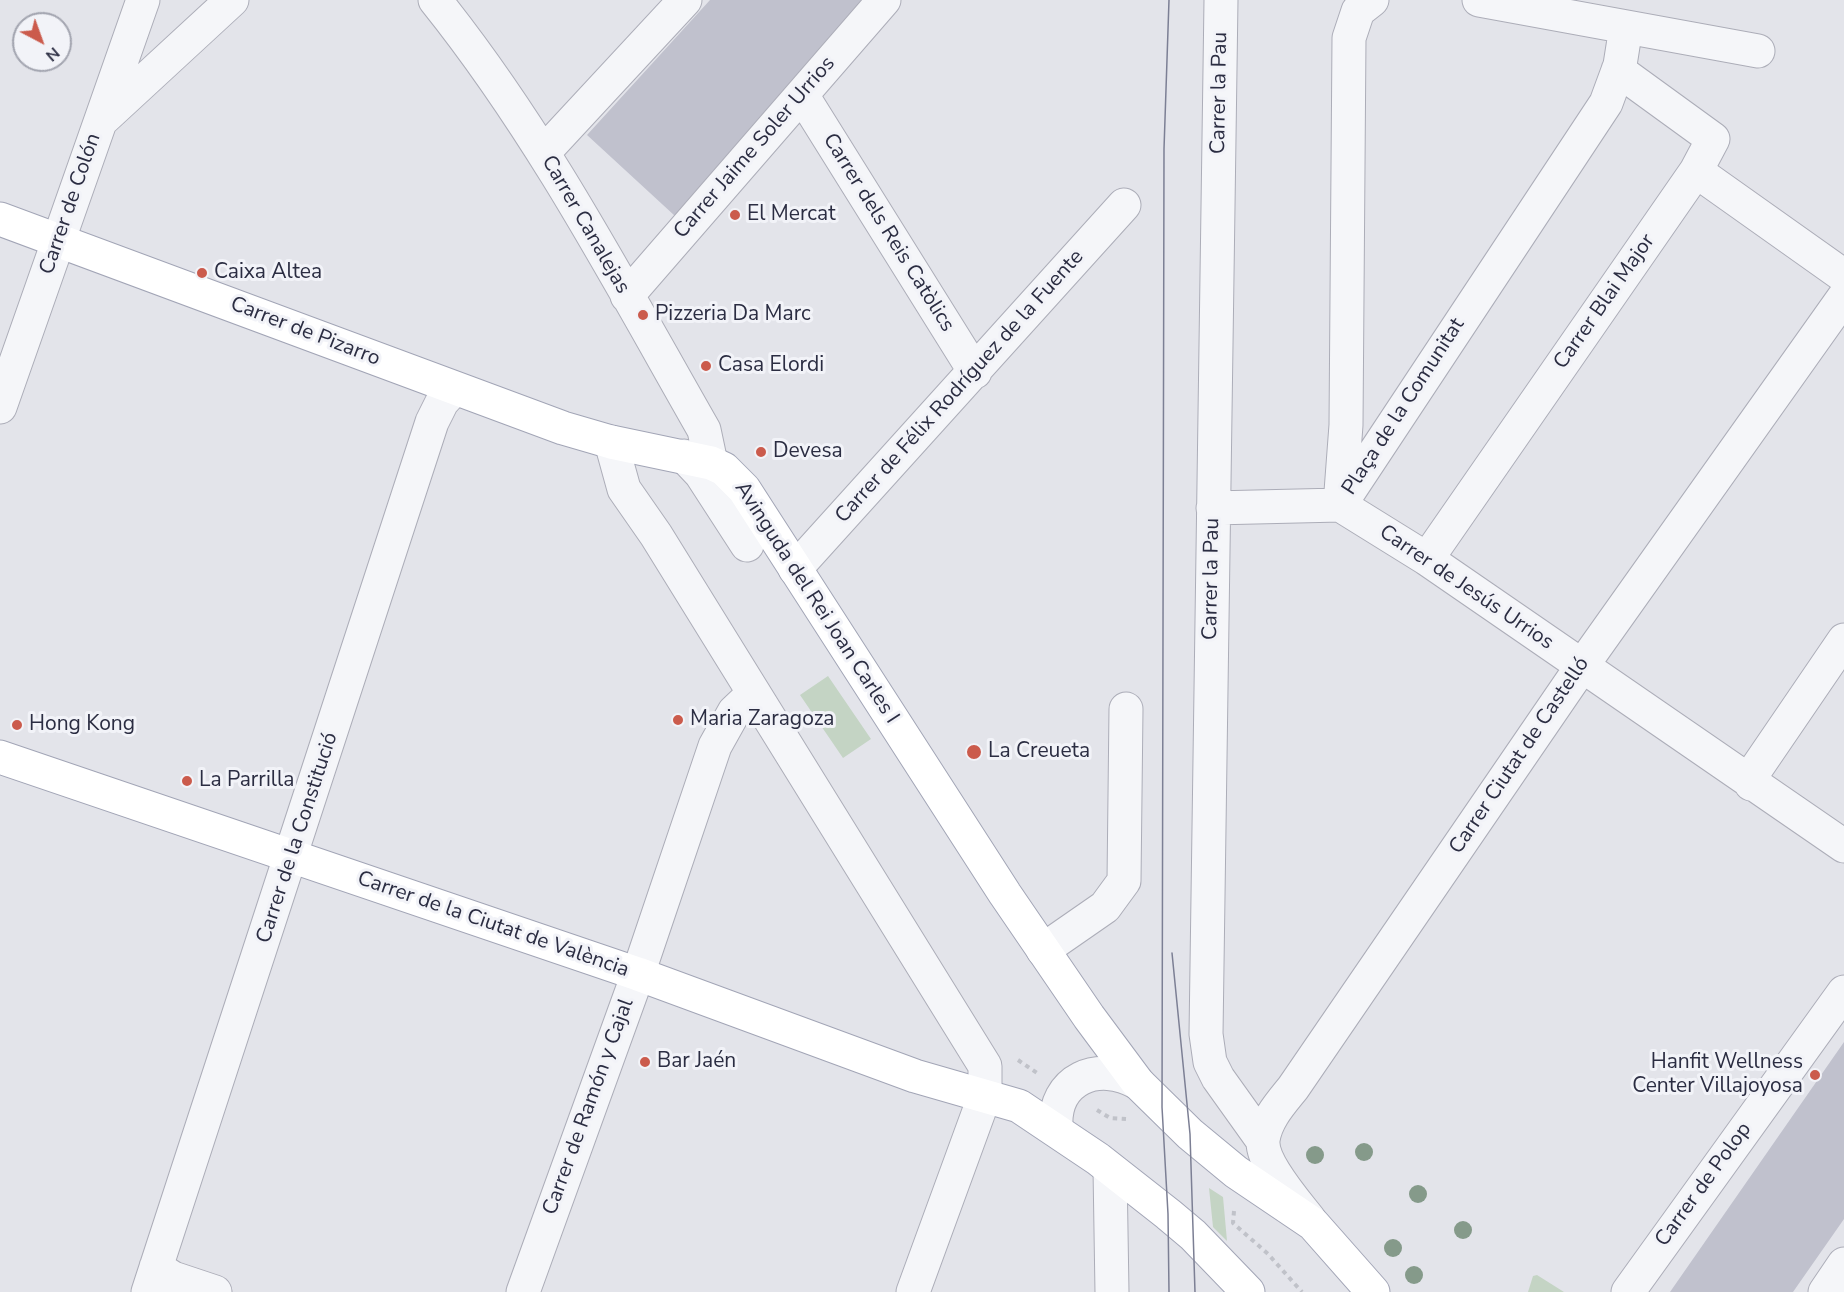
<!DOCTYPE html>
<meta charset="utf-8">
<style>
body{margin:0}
#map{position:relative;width:1844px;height:1292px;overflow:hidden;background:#e3e4ea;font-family:"Nunito Sans",sans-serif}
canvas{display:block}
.north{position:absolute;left:12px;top:12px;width:60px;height:60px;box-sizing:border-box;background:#f2f3f8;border:2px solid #a2a4af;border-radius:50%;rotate:139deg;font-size:16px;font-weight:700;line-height:24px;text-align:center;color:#2b2d42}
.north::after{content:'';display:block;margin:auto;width:21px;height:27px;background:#cb5b4c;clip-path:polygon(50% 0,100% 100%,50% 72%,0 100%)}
</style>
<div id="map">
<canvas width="1844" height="1292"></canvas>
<div class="north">N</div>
</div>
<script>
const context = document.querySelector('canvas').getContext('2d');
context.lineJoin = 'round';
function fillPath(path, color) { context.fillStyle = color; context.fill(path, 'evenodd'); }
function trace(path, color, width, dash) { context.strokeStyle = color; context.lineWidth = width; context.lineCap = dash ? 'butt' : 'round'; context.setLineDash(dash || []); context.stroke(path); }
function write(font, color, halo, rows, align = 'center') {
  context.font = font + ' "Nunito Sans",sans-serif'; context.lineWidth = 6; context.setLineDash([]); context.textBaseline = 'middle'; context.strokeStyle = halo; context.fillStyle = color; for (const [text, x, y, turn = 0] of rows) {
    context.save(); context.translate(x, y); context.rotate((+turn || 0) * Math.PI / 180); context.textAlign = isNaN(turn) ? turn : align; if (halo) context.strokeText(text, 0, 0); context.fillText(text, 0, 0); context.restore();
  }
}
const green = new Path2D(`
 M828 676 871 739 843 758 800 695Z
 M1209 1188 1223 1197 1227 1241 1213 1227Z
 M1537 1275 1564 1292H1528L1533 1276Z`);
const building = new Path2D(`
 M710 0H872L675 216 587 135Z
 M1844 1042V1219L1793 1292H1670Z`);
const path = new Path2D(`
 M1018 1060 1037 1073
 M1097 1110 1110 1118 1126 1119
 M1234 1211 1233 1223 1268 1254 1302 1292`);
const minor = new Path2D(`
 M435 0C541 132 620 283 704 430L711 463
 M1221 0 1206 1034 1210 1062 1218 1078 1263 1141
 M1372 0 1358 11 1349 38 1346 425 1340 505 1606 103 1620 65 1626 27
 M1479 0 1758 51
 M802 95 975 372
 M103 119 232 0
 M544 152 685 0
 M1696 171 1844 276
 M627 296 884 0
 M0 407 143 0
 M611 442 624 489 656 535 985 1066V1095L913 1292
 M684 456 701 474 747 545
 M1213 508 1340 505 1427 559 1844 846
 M1427 559 1696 171 1713 139 1618 70
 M795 569 1124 205
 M1751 784 1756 769 1844 640
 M1043 950 1105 907 1124 881 1126 709
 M1056 1128C1053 1079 1098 1060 1138 1083
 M1110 1169 1112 1292
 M1309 1219C1295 1201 1261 1163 1263 1140 1266 1119 1281 1103 1293 1088L1582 666 1844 297
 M156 1267 173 1278 215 1292
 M148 1292 432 422 442 402 454 389
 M523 1292 638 974 715 746 734 712 754 693
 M1628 1292 1844 992
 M1825 1292 1844 1264`);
const major = new Path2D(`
 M0 219 563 428 611 442 711 463 724 469 744 489 1005 894 1089 1017 1138 1083 1190 1134 1236 1172 1313 1224 1373 1292
 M0 757 638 974 915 1076 1019 1106 1098 1159 1168 1214 1193 1235 1248 1292`);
const tram = new Path2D(`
 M1172 953 1190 1134 1195 1292
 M1169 1292 1168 1214 1162 1107 1164 149 1169 0`);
const trees = [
 [1364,1152],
 [1315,1155],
 [1418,1194],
 [1463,1230],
 [1393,1248],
 [1414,1275]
];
const markers = [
 [735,215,6,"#cb5b4c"],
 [202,273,6,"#cb5b4c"],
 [643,315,6,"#cb5b4c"],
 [706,366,6,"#cb5b4c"],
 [761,452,6,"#cb5b4c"],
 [678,720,6,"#cb5b4c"],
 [17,725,6,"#cb5b4c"],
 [974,752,8,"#cb5b4c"],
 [187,781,6,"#cb5b4c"],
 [645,1062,6,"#cb5b4c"],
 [1815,1075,6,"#cb5b4c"]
];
const streetNames = [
 ["Carrer la Pau",1220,93,-89],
 ["Carrer Jaime Soler Urrios",755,148,-49],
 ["Carrer de Colón",71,204,-71],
 ["Carrer Canalejas",585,225,60],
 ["Carrer dels Reis Catòlics",888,233,58],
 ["Carrer Blai Major",1605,302,-55],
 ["Carrer de Pizarro",305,332,21],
 ["Carrer de Félix Rodríguez de la Fuente",960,387,-48],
 ["Plaça de la Comunitat",1404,407,-57],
 ["Carrer la Pau",1212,579,-89],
 ["Carrer de Jesús Urrios",1466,588,34],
 ["Avinguda del Rei Joan Carles I",816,603,57],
 ["Carrer Ciutat de Castelló",1520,756,-56],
 ["Carrer de la Constitució",298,838,-72],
 ["Carrer de la Ciutat de València",493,925,19],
 ["Carrer de Ramón y Cajal",589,1107,-70],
 ["Carrer de Polop",1704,1185,-54]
];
const poiNames = [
 ["El Mercat",747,215],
 ["Caixa Altea",214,273],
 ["Pizzeria Da Marc",655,315],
 ["Casa Elordi",718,366],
 ["Devesa",773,452],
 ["Maria Zaragoza",690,720],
 ["Hong Kong",29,725],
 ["La Creueta",988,752],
 ["La Parrilla",199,781],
 ["Bar Jaén",657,1062],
 ["Hanfit Wellness",1803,1063,"right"],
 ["Center Villajoyosa",1803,1087,"right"]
];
fillPath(green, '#c4d4c4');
fillPath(building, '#c0c1cd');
trace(minor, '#acadb8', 35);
trace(major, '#a2a5b6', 35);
trace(path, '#c0c2c9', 4, [4.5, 4.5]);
trace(minor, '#f5f6f9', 33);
trace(major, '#fff', 33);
trace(tram, '#7c7f94', 1.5);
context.fillStyle = '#859a8a';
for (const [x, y] of trees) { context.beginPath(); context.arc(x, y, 9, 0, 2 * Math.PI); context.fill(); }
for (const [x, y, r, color] of markers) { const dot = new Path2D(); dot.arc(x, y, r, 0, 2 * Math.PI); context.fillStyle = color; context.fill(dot); trace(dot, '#f2f3f8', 2); }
write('21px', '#2b2d42', '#f2f3f8', streetNames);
write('21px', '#2b2d42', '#f2f3f8', poiNames, 'left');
</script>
